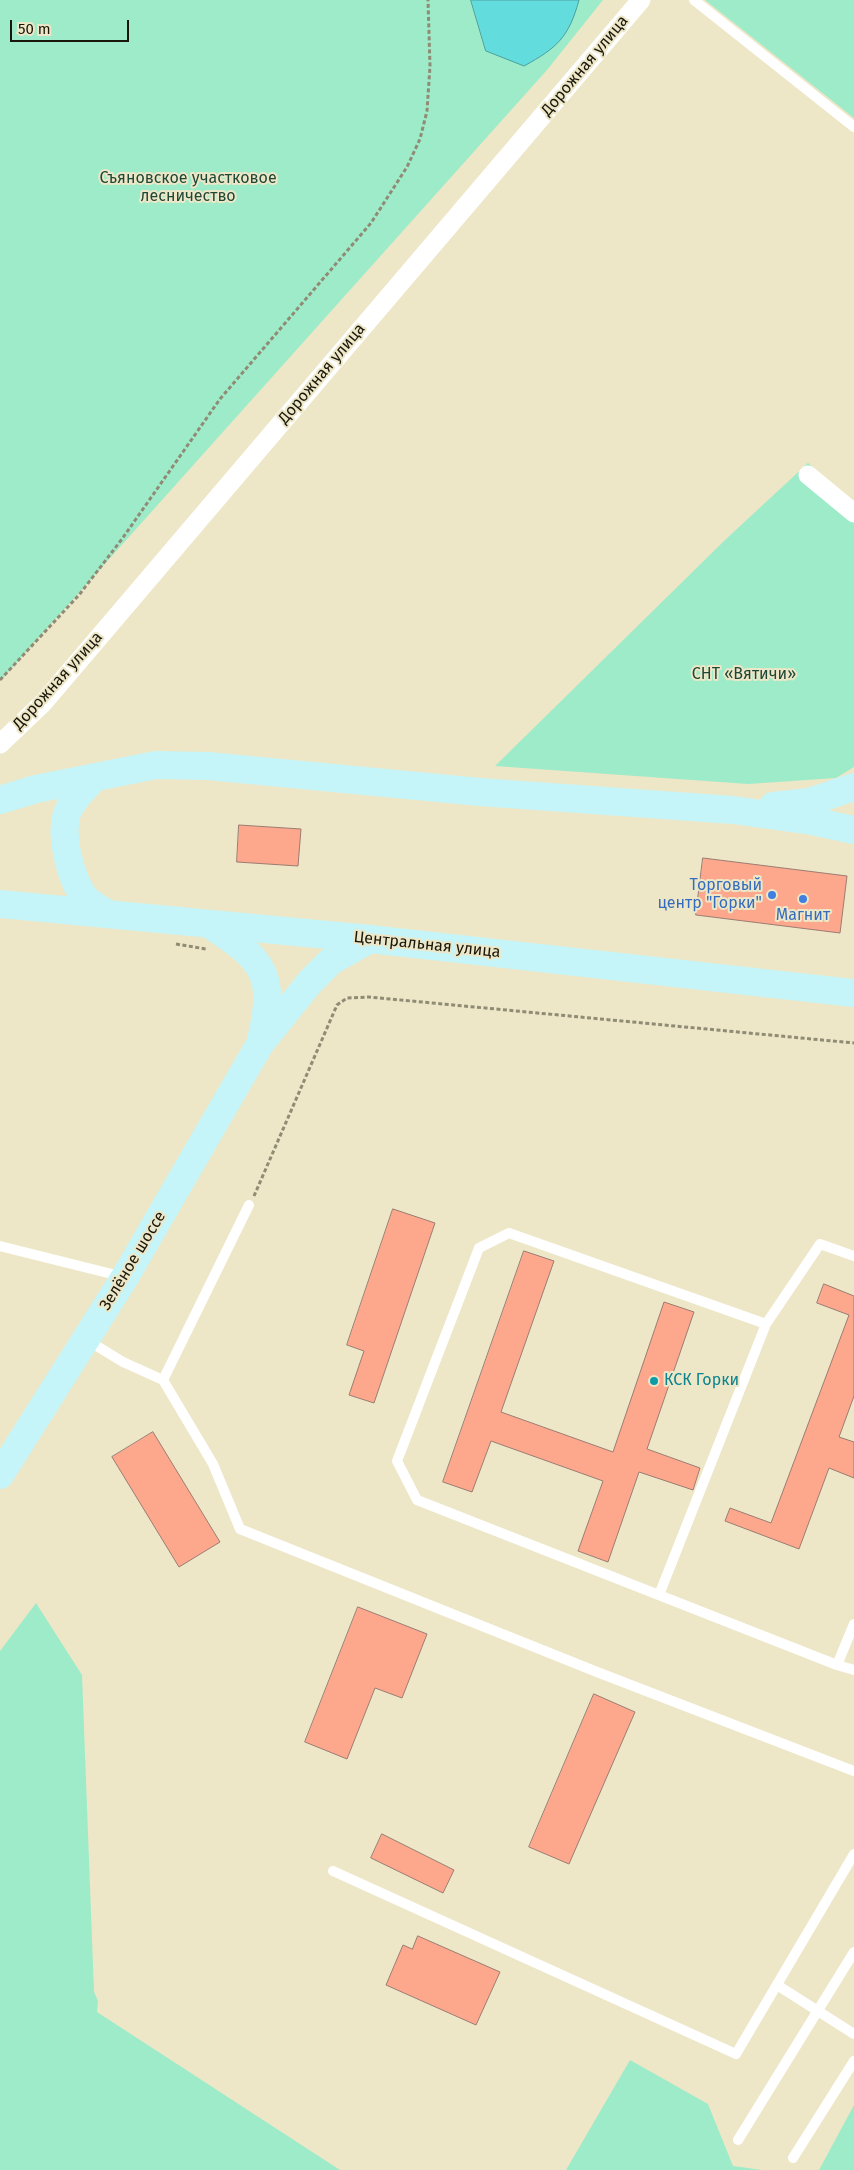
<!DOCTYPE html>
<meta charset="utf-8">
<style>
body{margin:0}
#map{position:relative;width:854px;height:2170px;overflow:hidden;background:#ede7c7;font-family:"Fira Sans",sans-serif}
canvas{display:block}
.scale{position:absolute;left:10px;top:20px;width:119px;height:22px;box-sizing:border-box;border:2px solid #19160b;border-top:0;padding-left:6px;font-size:15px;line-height:18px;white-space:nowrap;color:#19160b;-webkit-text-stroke:4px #ede7c7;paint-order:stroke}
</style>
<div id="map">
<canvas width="854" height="2170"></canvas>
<div class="scale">50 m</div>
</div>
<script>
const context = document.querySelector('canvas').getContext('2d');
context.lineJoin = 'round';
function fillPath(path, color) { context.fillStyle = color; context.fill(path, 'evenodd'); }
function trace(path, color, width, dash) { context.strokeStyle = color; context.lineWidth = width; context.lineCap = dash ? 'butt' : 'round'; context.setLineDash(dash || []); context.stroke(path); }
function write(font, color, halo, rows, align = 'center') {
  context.font = font + ' "Fira Sans",sans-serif'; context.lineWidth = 4; context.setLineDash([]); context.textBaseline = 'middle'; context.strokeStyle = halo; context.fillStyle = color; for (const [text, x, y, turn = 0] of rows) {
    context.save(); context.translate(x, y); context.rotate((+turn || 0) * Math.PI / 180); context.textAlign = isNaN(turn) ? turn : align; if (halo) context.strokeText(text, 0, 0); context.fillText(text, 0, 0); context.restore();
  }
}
const green = new Path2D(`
 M0 0H603L547 70 0 681Z
 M705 0H854V118Z
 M808 463 854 503V767L836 778 748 784 495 766 725 540Z
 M36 1603 82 1675 94 1992 98 2001 97 2012 340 2170H0V1651Z
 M630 2060 708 2104 733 2166 762 2170H566Z
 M854 2105V2170H819Z`);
const water = new Path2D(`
 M471 0H579C569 37 557 48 524 66L486 51Z`);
const building = new Path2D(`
 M239 825 301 829 298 866 237 862Z
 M703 858 847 876 840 933 696 915Z
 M393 1209 435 1223 374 1403 349 1395 364 1351 347 1345Z
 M524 1251 554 1261 501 1412 613 1452 664 1302 694 1312 647 1449 700 1468 693 1490 639 1472 608 1562 578 1551 603 1481 491 1441 472 1492 443 1482Z
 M824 1284 854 1296V1396L839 1437 854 1442V1478L829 1468 799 1549 725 1521 730 1508 771 1523 849 1315 817 1303Z
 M153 1432 220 1542 179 1567 112 1457Z
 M358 1607 427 1634 402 1698 375 1688 347 1759 305 1742Z
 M594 1694 635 1712 569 1864 529 1847Z
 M382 1834 454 1870 443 1893 371 1858Z
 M418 1936 500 1972 476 2025 386 1985 403 1945 412 1949Z`);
const path = new Path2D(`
 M0 680 79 595 122 539 220 399 371 223 407 167 420 139 427 111 430 66 428 0
 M176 944 206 949
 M254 1196 337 1005 347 998 369 997 854 1043`);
const service = new Path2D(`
 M694 0 854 127
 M0 1246 124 1277
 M766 1324 820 1244 854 1256
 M87 1340 123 1362 163 1380 213 1464 240 1529 597 1672 854 1771
 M163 1380 249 1205
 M659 1595 766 1324 509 1233 479 1248 397 1461 417 1500 837 1665 854 1670
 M837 1665 854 1624
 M333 1871 736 2054 854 1854
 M777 1985 854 2034
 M738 2140 854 1952
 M793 2158 854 2061`);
const minor = new Path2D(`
 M808 475 854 513
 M0 744 43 703 641 0`);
const secondary = new Path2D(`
 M95 777C87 786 76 796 70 807 57 828 70 880 86 899 91 904 99 908 105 912
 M0 800 36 789 156 765 208 766 480 792 733 810 812 821 854 830
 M773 806 809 802 854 787
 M0 904 370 939 854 993
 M210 925C263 959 277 975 261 1039
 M0 1475 125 1277 260 1044 310 982 331 961 370 939`);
const markers = [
 [772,895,5,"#3f7fe0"],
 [803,899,5,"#3f7fe0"],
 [654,1381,5,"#0f9aa8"]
];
const streetNames = [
 ["Дорожная улица",585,66,-50],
 ["Дорожная улица",322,374,-50],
 ["Дорожная улица",58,681,-48],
 ["Центральная улица",427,945,6],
 ["Зелёное шоссе",133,1261,-59]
];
const parkNames = [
 ["Съяновское участковое",188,179],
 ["лесничество",188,197],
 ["СНТ «Вятичи»",744,675]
];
const shopNames = [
 ["Торговый",762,886],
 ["центр \"Горки\"",762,904],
 ["Магнит",803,916,"center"]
];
const cultureNames = [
 ["КСК Горки",664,1381]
];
fillPath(green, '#9eebc9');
fillPath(water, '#62dcdc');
trace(water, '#4ca19d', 1);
fillPath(building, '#fda78d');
trace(building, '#9b7c72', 1);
trace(path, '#908b74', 3, [4, 2.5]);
trace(service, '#fff', 10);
trace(minor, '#fff', 19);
trace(secondary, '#c5f5f8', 28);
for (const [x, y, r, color] of markers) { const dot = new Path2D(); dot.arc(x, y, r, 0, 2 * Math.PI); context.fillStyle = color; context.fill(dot); trace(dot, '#ede7c7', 2); }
write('16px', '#19160b', '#ede7c7', streetNames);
write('16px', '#1d4736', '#ede7c7', parkNames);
write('16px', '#366cbe', '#ede7c7', shopNames, 'right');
write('16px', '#0d838f', '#ede7c7', cultureNames, 'left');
</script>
